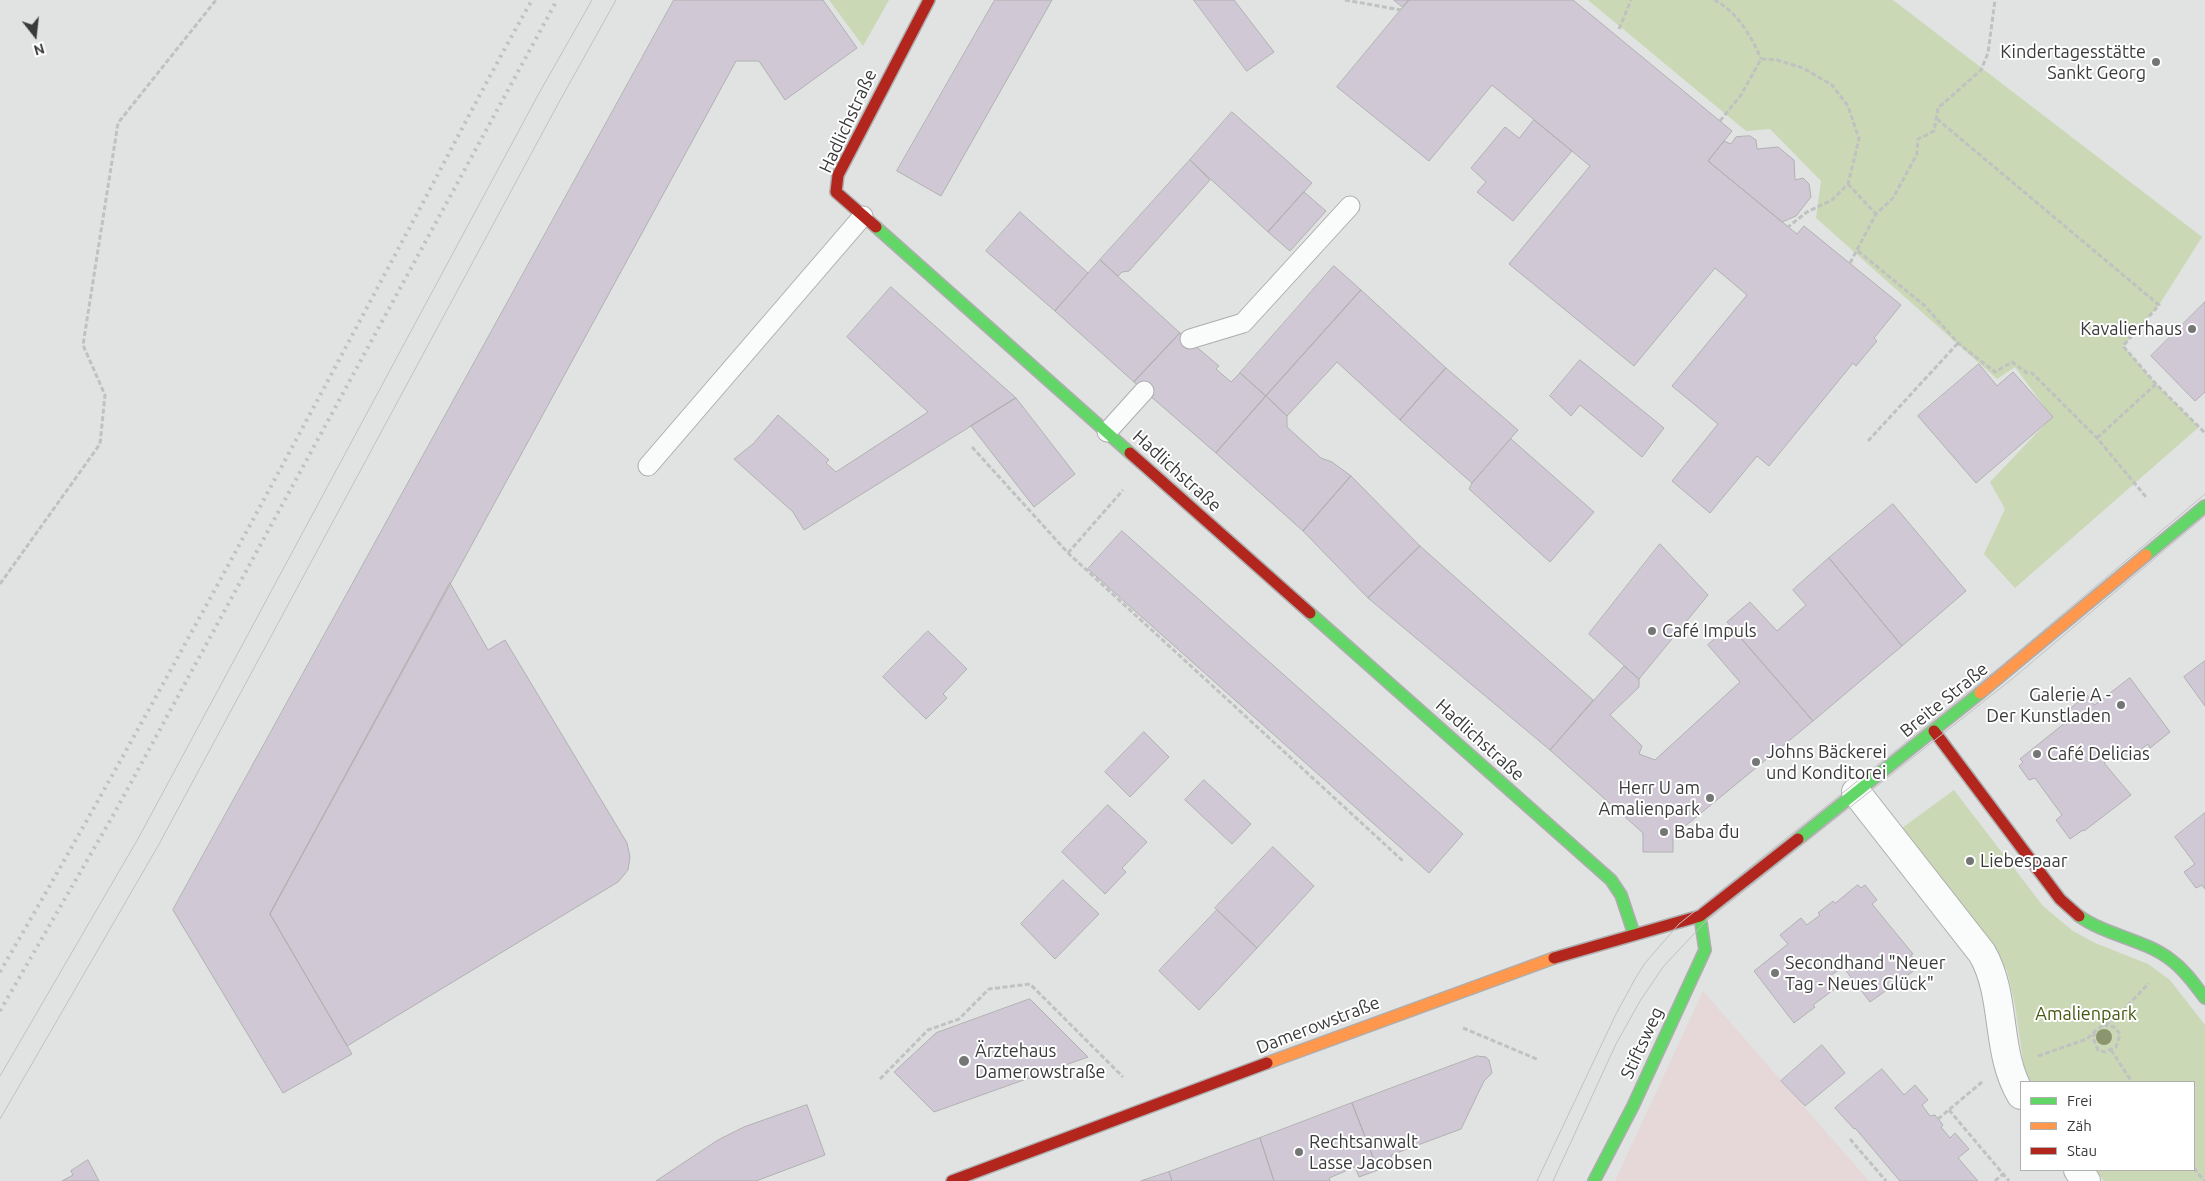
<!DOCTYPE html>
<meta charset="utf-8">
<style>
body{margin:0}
#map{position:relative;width:2205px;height:1181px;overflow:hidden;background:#e1e2e2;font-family:Ubuntu,sans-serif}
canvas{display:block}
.legend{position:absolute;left:2020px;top:1081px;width:175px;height:90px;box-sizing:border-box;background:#fff;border:1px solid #b0b0b1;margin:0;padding:6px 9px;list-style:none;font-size:15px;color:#3a3a3b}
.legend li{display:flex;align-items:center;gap:10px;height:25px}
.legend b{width:25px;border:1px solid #b0b0b1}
.north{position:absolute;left:10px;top:10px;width:50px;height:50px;-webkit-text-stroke:4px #fff;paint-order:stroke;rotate:164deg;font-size:14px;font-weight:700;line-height:20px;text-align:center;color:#3a3a3b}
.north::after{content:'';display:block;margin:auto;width:18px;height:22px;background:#3a3a3b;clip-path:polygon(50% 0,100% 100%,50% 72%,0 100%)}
</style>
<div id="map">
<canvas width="2205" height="1181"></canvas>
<ul class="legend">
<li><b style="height:6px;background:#63d668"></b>Frei</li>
<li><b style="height:6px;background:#ff974d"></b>Zäh</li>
<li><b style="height:6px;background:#b3261e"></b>Stau</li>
</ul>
<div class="north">N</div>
</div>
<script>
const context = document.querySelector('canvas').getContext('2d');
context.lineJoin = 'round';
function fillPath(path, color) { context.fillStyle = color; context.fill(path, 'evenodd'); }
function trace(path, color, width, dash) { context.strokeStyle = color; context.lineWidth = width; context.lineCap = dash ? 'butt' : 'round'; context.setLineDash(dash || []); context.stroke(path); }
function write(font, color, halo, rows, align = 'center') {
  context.font = font + ' Ubuntu,sans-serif'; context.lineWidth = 4; context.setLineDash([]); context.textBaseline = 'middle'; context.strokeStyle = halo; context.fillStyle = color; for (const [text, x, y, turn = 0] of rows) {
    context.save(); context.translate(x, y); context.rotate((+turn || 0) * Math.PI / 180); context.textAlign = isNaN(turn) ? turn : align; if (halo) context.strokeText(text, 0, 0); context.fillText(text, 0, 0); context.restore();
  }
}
const commercial = new Path2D(`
 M1703 991 1869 1181H1615Z`);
const green = new Path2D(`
 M829 0H889L863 46Z
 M1588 0H1893L2202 237 2159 305 2123 346 2156 384 2199 427 2015 588 1984 554 2005 509 1990 482 2052 417 2015 367 1997 379 1816 218 1821 181 1770 129 1746 131Z
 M1954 790 2043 906 2073 931 2095 943 2148 964 2170 980 2205 1025V1181H2104L2095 1170H2194V1082H2029L2024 1067 2015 1005 2007 971 1991 941 1902 828Z`);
const building = new Path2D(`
 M674 0H823L857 48 785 100 759 61H736L270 914 352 1054 283 1093 173 910Z
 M995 0H1052L941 196 897 171Z
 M1194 0H1234L1274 52 1247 71Z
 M1394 0H1409L1403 7Z
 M1409 0H1573L1732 131 1708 161 1797 234 1804 226 1901 305 1874 338 1877 341 1856 366 1853 363 1769 466 1757 456 1710 513 1672 481 1718 424 1672 386 1747 295 1715 268 1634 366 1509 264 1590 166 1492 85 1429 161 1337 87Z
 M1232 112 1312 183 1268 232 1190 160Z
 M1534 120 1572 151 1513 221 1477 192 1486 182 1471 168 1505 127 1519 138Z
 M1750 136 1756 140 1757 149 1778 147 1794 160 1795 180 1803 178 1809 184 1811 197 1796 216 1782 222 1708 161 1724 141 1731 144 1736 137Z
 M1190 160 1210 180 1129 271 1122 272 1118 276 1100 260Z
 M1304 192 1326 211 1290 251 1268 232Z
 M1020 212 1088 273 1055 311 986 251Z
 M1100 260 1180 333 1134 382 1055 311Z
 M1334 266 1361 290 1266 396 1240 373Z
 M891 287 1016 398 804 530 793 512 734 459 753 444 778 415 829 460 826 463 836 472 928 412 847 337Z
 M1361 290 1446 368 1400 420 1337 362 1287 416 1266 396Z
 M2205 302V392L2195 401 2151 356Z
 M1180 333 1219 366 1216 369 1231 382 1240 373 1266 396 1216 453 1134 382Z
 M1580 360 1664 428 1642 457 1580 405 1571 416 1550 396Z
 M1979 364 1997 386 2013 372 2053 417 1976 483 1918 416Z
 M1446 368 1518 430 1472 483 1400 420Z
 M1266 396 1287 416V427L1321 458 1332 462 1351 476 1303 531 1216 453Z
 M1016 398 1075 474 1034 507 971 426Z
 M1511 439 1594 512 1550 562 1469 489 1472 483Z
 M1351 476 1420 546 1368 598 1303 531Z
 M1893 504 1966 591 1902 646 1829 558Z
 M1122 531 1463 834 1429 873 1088 569Z
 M1660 544 1708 595 1639 679 1589 634Z
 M1420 546 1593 700 1550 750 1368 598Z
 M1829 558 1902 646 1813 721 1727 622 1750 602 1777 631 1806 605 1793 590Z
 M450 583 488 650 505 640 627 843 630 857 628 870 618 882 347 1046 270 914Z
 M1730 626 1813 721 1673 836V852H1643V833L1550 750 1624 666 1639 679V687L1610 715 1642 746 1639 754 1655 760 1740 682 1708 645Z
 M928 631 967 669 943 694 947 698 926 719 883 677Z
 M2205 661V706L2184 677Z
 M2130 678 2170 732 2150 748 2148 744 2126 761 2119 752 2104 763 2131 795 2084 831 2083 830 2070 839 2056 820 2062 815 2035 778 2029 780 2019 766 2023 762 2020 759 2071 718 2066 712 2087 695 2094 705Z
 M1144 732 1169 757 1130 797 1105 772Z
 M1204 780 1251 824 1232 844 1185 800Z
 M1108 805 1147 842 1122 868 1126 872 1105 894 1062 852Z
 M2205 813V889L2202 885 2196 888 2184 872 2195 864 2175 837Z
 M1273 847 1314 886 1257 948 1215 908Z
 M1063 880 1099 914 1055 959 1021 924Z
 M1858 885 1861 888 1865 885 1877 900 1872 904 1913 954 1911 955 1919 967 1870 1002 1843 967 1827 978 1836 988 1813 1005 1815 1007 1794 1023 1754 971 1788 944 1780 935 1801 918 1807 925 1820 915 1818 913 1833 901 1835 903Z
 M1217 910 1257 948 1199 1010 1159 971Z
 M1030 999 1088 1057 934 1112 894 1072 936 1033Z
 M1822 1045 1845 1073 1805 1106 1781 1081Z
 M1477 1056 1486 1057 1489 1060 1492 1073 1484 1081 1461 1129 1391 1155 1394 1164 1378 1170 1352 1103Z
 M1882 1069 1904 1095 1915 1085 1928 1100 1922 1105 1930 1116 1935 1115 1943 1125 1941 1127 1950 1138 1955 1133 1969 1149 1958 1158 1978 1181H1900L1855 1128 1854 1129 1835 1108Z
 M1352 1103 1378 1170 1359 1177 1355 1167 1329 1178 1330 1181H1274L1260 1138Z
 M807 1105 825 1155 756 1181H656L718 1140 744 1127Z
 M1260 1138 1274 1181H1172L1169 1172Z
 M88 1160 99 1181H62L73 1175 71 1171Z
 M1169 1172 1172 1181H1141Z`);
const path = new Path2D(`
 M1345 0 1401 10
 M1714 0C1736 10 1752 37 1761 59
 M1619 29 1631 0
 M1937 119 2159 305 2123 346 2156 384 2205 433
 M1720 121 1741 95 1761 59 1777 60 1803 68 1832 85 1848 106 1859 139 1848 184 1832 200 1807 212 1788 227
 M1848 184 1876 214
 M1858 251 1925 306 1958 343 1995 372 2012 362 2027 373H2032L2097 438 2146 497
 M1850 263 1876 214 1893 198 1917 154 1918 139 1934 131 1938 108 1981 70 1988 53 1995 0
 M2097 438 2156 384
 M1868 441 1958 343
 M972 447 1068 553 1404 862
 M1068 553 1123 490
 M0 584 100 444 105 395 83 345 118 123 216 0
 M1463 1028 1539 1060
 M2095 1032 2093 1038 2098 1050 2105 1052 2116 1047 2120 1034 2114 1027 2105 1025
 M2111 1050 2132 1082
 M2038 1056 2087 1039 2097 1029 2115 1019 2149 983
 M880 1079 928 1030 959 1019 989 989 1030 984 1123 1077
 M1949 1110 2009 1181
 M1938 1119 1982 1082
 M1850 1139 1886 1181
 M2194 1168 2204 1181
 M1995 1181 2003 1174`);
const lane = new Path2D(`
 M1190 339 1243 323 1350 206
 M1107 432 1144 391
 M648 466 863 216`);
const street = new Path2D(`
 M1856 792 1982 953C2007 996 1995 1052 2021 1095
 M2078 1170 2086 1181`);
const fast = new Path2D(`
 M876 227 1130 453
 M2146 555 2205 506
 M1310 613 1611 880 1621 895 1634 934
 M1798 839 1980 693
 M2079 916C2107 936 2144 939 2171 960 2185 970 2195 985 2205 998
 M1594 1181 1633 1106 1705 950 1700 916`);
const slow = new Path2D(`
 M1980 693 2146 555
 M1267 1063 1554 958`);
const jam = new Path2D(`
 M876 227 836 192 838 175 929 0
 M1130 453 1310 613
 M1934 731 2060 899 2079 916
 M1554 958 1700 916 1798 839
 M952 1181 1267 1063`);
const tram = new Path2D(`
 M0 1076 139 837 538 95 592 0
 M0 1119 158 846 558 104 616 0
 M1537 1181 1616 1014 1635 979 1645 963 1679 924 2001 666 2205 494
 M1553 1181 1616 1044 1640 1001 1663 967 1705 922 2012 679 2205 516`);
const rail = new Path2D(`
 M0 972C140 731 272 486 403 240 446 160 487 79 532 0
 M0 1011 115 812 557 0`);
const trees = [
 [2104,1037]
];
const markers = [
 [2156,62,5,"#747575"],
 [2192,329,5,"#747575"],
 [1652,631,5,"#747575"],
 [2121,705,5,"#747575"],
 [2037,754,5,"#747575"],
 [1756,762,5,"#747575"],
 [1710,798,5,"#747575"],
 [1664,832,5,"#747575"],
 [1970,861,5,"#747575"],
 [1775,973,5,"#747575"],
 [964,1061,6,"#747575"],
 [1299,1152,5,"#747575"]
];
const poiNames = [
 ["Kindertagesstätte",2146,52,"right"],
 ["Sankt Georg",2146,73,"right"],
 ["Kavalierhaus",2182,329,"right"],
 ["Café Impuls",1662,631],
 ["Galerie A -",2111,695,"right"],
 ["Der Kunstladen",2111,716,"right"],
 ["Johns Bäckerei",1766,752],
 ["und Konditorei",1766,773],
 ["Café Delicias",2047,754],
 ["Herr U am",1700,788,"right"],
 ["Amalienpark",1700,809,"right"],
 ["Baba đu",1674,832],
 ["Liebespaar",1980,861],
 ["Secondhand \"Neuer",1785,963],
 ["Tag - Neues Glück\"",1785,984],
 ["Ärztehaus",975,1051],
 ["Damerowstraße",975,1072],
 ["Rechtsanwalt",1309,1142],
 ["Lasse Jacobsen",1309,1163]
];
const streetNames = [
 ["Hadlichstraße",848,121,-65],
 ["Hadlichstraße",1177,471,42],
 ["Breite Straße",1944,700,-39],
 ["Hadlichstraße",1480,740,42],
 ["Damerowstraße",1318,1025,-21],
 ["Stiftsweg",1642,1043,-65]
];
const parkNames = [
 ["Amalienpark",2086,1014]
];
fillPath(commercial, '#e6d8d9');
fillPath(green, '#cad8b5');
fillPath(building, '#d0c9d5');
trace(building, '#b1b0b1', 1);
trace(lane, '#adadae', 21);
trace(street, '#adadae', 30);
trace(fast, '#adadae', 14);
trace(slow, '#adadae', 14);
trace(jam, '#adadae', 14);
trace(path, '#c0c1c1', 3, [5, 2.5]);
trace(lane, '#fafbfb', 19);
trace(street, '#fafbfb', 28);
trace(fast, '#63d668', 11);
trace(slow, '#ff974d', 11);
trace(jam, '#b3261e', 11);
trace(tram, '#c1c1c1', 1);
trace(rail, '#c1c1c1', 4, [2.5, 5]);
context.fillStyle = '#8b966f';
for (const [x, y] of trees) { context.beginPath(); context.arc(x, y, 8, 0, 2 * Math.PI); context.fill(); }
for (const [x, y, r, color] of markers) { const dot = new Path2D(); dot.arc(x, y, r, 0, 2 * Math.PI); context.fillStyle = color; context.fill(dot); trace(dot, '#fff', 2); }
write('18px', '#3a3a3b', '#fff', poiNames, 'left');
write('18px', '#3a3a3b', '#fff', streetNames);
write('18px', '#455811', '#fff', parkNames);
</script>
